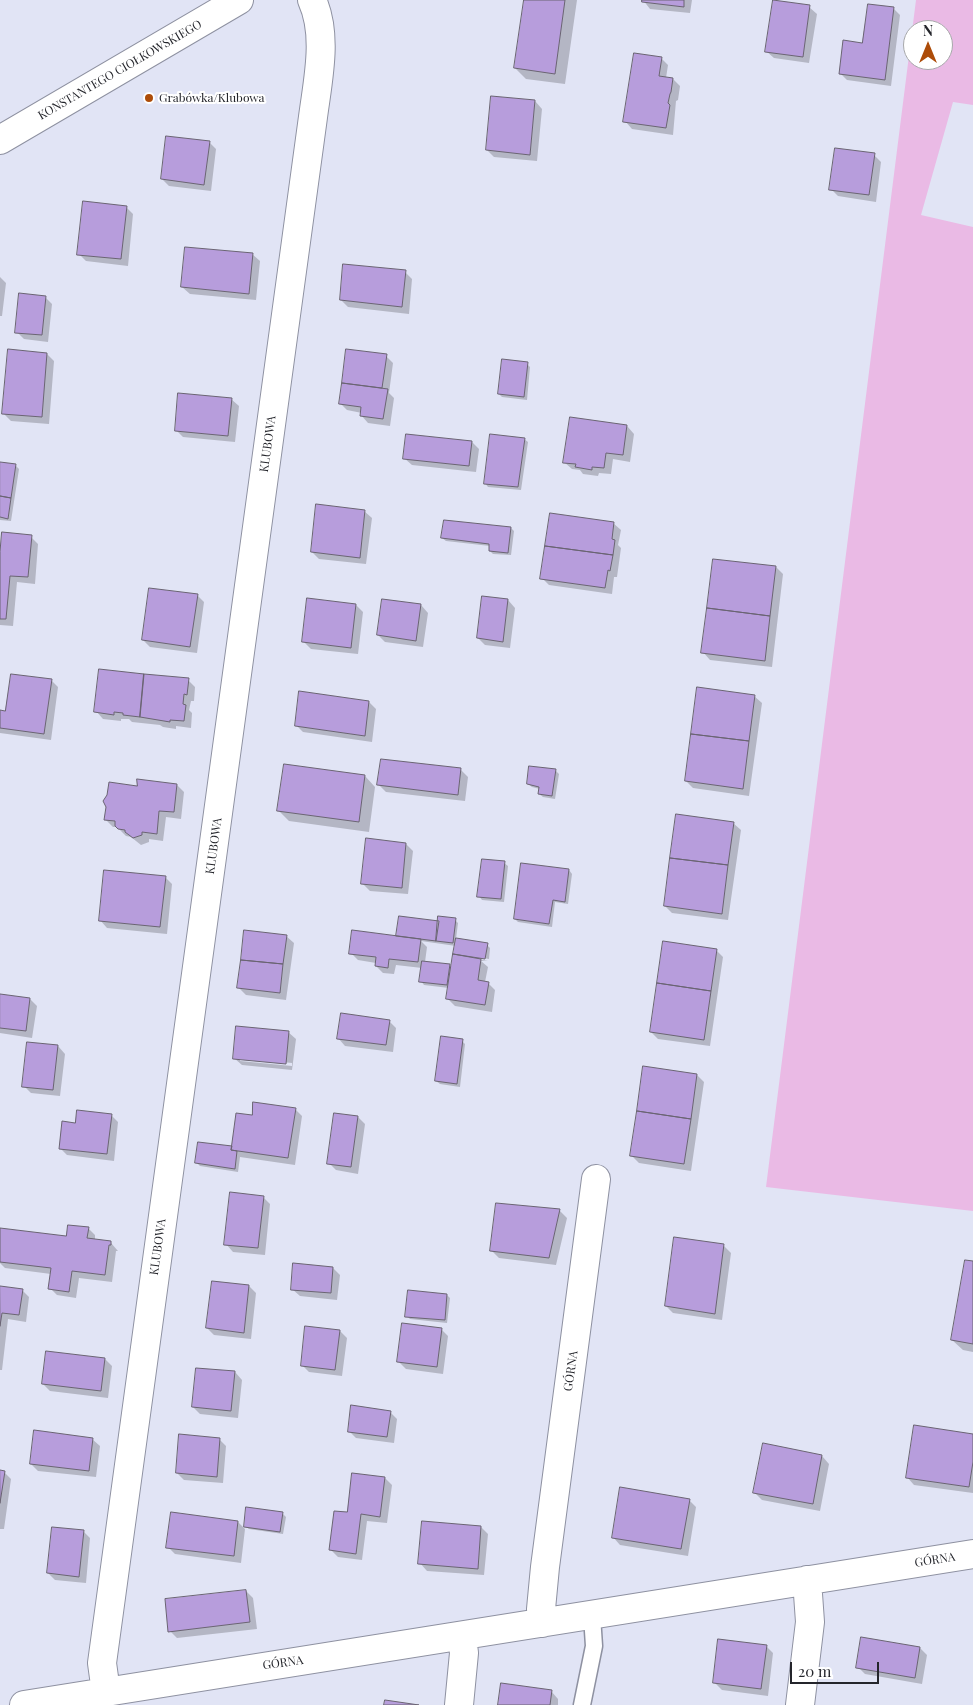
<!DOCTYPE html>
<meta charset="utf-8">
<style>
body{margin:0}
#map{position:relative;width:973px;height:1705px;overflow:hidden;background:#e1e4f5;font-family:"Playfair Display",serif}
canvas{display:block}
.north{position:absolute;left:903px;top:20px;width:50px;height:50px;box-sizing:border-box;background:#fff;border:1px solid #a7a8aa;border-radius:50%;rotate:0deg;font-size:14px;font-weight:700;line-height:20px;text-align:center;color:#24252b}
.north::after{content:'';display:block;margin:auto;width:18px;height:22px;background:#ad4c09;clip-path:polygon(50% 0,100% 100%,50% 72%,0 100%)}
.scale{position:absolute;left:790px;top:1662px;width:89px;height:22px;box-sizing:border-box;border:2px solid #24252b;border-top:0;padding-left:6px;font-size:15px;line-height:18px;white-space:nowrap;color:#24252b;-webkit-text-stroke:4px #fff;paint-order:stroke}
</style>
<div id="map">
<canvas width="973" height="1705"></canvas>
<div class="north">N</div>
<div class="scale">20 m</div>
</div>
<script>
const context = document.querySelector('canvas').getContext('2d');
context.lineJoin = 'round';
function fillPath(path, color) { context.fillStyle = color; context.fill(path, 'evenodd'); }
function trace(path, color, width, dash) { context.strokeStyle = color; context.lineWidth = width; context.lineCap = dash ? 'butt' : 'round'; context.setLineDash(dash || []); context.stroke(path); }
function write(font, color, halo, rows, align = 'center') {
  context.font = font + ' "Playfair Display",serif'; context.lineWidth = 4; context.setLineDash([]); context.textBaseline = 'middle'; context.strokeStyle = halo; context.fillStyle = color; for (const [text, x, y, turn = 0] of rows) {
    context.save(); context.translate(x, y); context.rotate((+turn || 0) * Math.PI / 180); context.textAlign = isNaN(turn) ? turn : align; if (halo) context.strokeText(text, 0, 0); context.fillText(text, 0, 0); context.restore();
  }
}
const green = new Path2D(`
 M916 0H973V105L953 102 921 215 973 227V1211L766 1187ZM913 30H943V60H913Z`);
const shadow = new Path2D(`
 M525 0H577L565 84 526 79 515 68Z
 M643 0H692L690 13 650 9Z
 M809 7 817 14 809 63 774 58 766 51Z
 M893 8 900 15 891 86 847 80 840 73Z
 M661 58 668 65 666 78 673 79 680 86 678 100 676 101 673 135 632 129 625 121Z
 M535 101 542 109 537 161 494 157 487 150Z
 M209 142 216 149 211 191 169 186 162 179Z
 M874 155 881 162 876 202 838 196 831 189Z
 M126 207 133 214 128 266 86 261 79 254Z
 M252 254 260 261 256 300 190 294 182 287Z
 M405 272 412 279 409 314 348 307 341 300Z
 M0 277 6 283 2 316H0Z
 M45 297 52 304 48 342 24 339 17 332Z
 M347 350 386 356 393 363 389 393 394 398 390 426 368 423 361 415 362 413 347 410 340 403Z
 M47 354 54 361 49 424 11 421 4 414Z
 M527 364 530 367 527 400 502 397 499 394Z
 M231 399 239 406 235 442 183 437 176 430Z
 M627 426 634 434 630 462 613 459 611 474 599 473 598 476 583 474 580 470 572 469 564 462Z
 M524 439 528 442 521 490 488 487 485 483Z
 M472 442 479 449 476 472 412 465 404 458Z
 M0 463 15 465 19 469 11 521 0 520Z
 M364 511 372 518 366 564 319 559 312 552Z
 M613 523 621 530 618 545 621 548 617 577H614L612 594 549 585 542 578Z
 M511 528 514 531 511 555 493 554 490 551V546L446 541 442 538Z
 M31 537 38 544 35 584 17 582 13 626 0 625V567Z
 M776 567 783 574 772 667 710 660 703 652Z
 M197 595 204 602 197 653 150 647 143 640Z
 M483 597 508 600 515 608 510 648 485 645 478 638Z
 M308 599 356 605 363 612 358 654 311 649 304 642Z
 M421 605 428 613 423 647 385 642 378 635Z
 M51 680 58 687 51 740 0 733V711L7 712Z
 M188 680 195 687 194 701H191L189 710 192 713 191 728 176 726V729L163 727 160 725 132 722 129 719H121V721L103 719 96 711Z
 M300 693 369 702 376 709 372 742 303 732 296 725Z
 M754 696 762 703 749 796 693 788 686 781Z
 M531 767 556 771 559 774 555 799 543 797 539 794 540 789 532 787 528 784Z
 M461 770 468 777 465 801 386 792 379 785Z
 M365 776 375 787 369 832 289 821 279 811Z
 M177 785 184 792 181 819 166 817 163 841 149 839V842L141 845 131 837 126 836 117 827H113L106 820 138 787Z
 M733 823 741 830 728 920 672 913 665 906Z
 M406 844 413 851 408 894 370 891 363 884Z
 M504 863 508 866 504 902 482 900 479 896Z
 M569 870 572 874 568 904 555 902 552 927 518 922 515 919Z
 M165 877 172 884 167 934 107 928 100 920Z
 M455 920 458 923 456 939 487 945 490 948 489 959 456 953V956L488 961H481L488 967 485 982 488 983 495 990 492 1012 455 1006 448 999 449 988 424 985 421 981 422 968 396 965 394 974 383 973 376 966V963L358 960 351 953 400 938 439 922ZM421 941 456 946 452 968 449 965 425 962 427 947Z
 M286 936 294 943 286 1000 246 995 239 988Z
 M716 950 723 957 710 1046 658 1039 651 1032Z
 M0 995 30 999 37 1006 32 1038 0 1033Z
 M389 1021 396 1028 393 1052 345 1046 338 1038Z
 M288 1032 296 1039 292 1070 242 1065 234 1058ZM240 1058 292 1063V1066L240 1061Z
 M462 1041 465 1044 460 1087 440 1084 436 1081Z
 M58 1046 65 1054 60 1096 31 1093 24 1086Z
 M697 1075 704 1082 691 1171 639 1163 632 1156Z
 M295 1109 302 1116 295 1165 240 1157 238 1172 200 1166 197 1163 231 1147 253 1116Z
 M111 1115 118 1122 114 1161 67 1155 60 1148 76 1124Z
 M358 1117 365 1124 358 1174 336 1170 329 1163Z
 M263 1197 270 1204 265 1255 233 1252 226 1244Z
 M497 1204 560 1211 567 1218 556 1265 499 1258 492 1251Z
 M88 1228 95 1235V1241L111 1243 118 1251H116L112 1282 79 1278 76 1298 57 1295 50 1288 51 1274 5 1268 0 1263V1229L67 1237Z
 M724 1246 731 1253 722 1320 673 1313 666 1306Z
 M973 1262V1352L963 1350 952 1340Z
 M333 1268 340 1275 337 1300 300 1296 292 1289Z
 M213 1282 249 1286 256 1293 251 1339 214 1335 207 1328Z
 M0 1287 22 1290 29 1297 26 1322 8 1319 2 1370H0Z
 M447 1295 450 1298 447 1323 410 1319 407 1316Z
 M441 1329 448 1336 443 1374 406 1369 399 1362Z
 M340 1331 347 1338 342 1376 309 1372 302 1365Z
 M105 1359 112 1366 108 1398 50 1391 43 1384Z
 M235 1372 242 1380 238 1418 200 1414 193 1407Z
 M390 1412 397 1419 394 1443 356 1438 349 1431Z
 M973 1435V1493L914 1485 907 1477Z
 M92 1439 100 1446 96 1477 38 1471 31 1464Z
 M219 1439 226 1446 223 1483 184 1480 177 1473Z
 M764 1445 822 1456 829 1464 820 1511 762 1500 755 1493Z
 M0 1471 4 1472 11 1479 4 1529H0Z
 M385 1478 392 1485 387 1523 367 1521 362 1560 338 1557 331 1550 348 1514Z
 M689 1500 696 1507 688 1556 620 1545 613 1537Z
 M172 1513 238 1522 245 1529 241 1563 175 1554 168 1547Z
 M283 1514 286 1517 283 1534 249 1529 245 1526Z
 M481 1527 488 1534 484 1575 427 1571 420 1563Z
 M83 1531 90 1538 86 1583 55 1580 48 1573Z
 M246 1591 253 1598 257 1629 177 1638 170 1631Z
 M766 1646 773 1653 768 1696 722 1690 715 1683Z
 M920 1648 927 1655 922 1684 865 1674 858 1667Z
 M551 1691 558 1699V1705H499Z`);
const building = new Path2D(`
 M524 0H565L555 74 514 68Z
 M642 0H684V7L642 2Z
 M773 0 810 5 803 57 765 52Z
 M868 4 894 7 885 80 839 74 843 40 862 43Z
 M634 53 662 57 659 76 673 78 671 92 670 94 668 103 670 105 666 128 623 122Z
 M491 96 535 100 530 155 486 150Z
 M166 136 210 141 204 185 161 179Z
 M835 148 875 153 869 195 829 190Z
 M83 201 127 206 121 259 77 255Z
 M185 247 253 253 249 294 181 287Z
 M343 264 406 270 402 307 340 300Z
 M19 293 46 296 42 335 15 333Z
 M8 349 47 353 42 417 2 414Z
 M346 349 387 354 382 388 342 383Z
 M502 359 528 362 524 397 498 394Z
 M342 383 388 389 383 419 360 416 361 407 339 404Z
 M178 393 232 398 228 436 175 431Z
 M570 417 627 425 623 455 606 453 604 468 592 467V470L575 467 576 464 563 463Z
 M406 434 472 441 469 466 403 459Z
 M490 434 525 438 518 487 484 484Z
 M0 462 16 464 11 498 0 496Z
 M0 496 11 498 8 519 0 517Z
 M316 504 365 510 360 558 311 552Z
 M550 513 614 522 612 539 615 540 613 555 545 546Z
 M444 520 511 527 508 553 489 551V544L441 538Z
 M2 532 32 535 28 577 10 576 6 619H0V552Z
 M545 546 613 555 610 571 608 570 605 588 540 579Z
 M713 559 776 566 770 616 707 608Z
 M149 588 198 594 190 647 142 640Z
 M482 596 508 599 503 642 477 638Z
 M307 598 356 604 351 648 302 642Z
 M382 599 421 604 416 641 377 635Z
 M707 608 770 616 765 661 701 653Z
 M99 669 144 674 140 717 123 715V713L114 712V715L94 712Z
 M11 674 52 679 44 734 0 728V710L5 711Z
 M144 674 189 678 187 695 184 694 183 704 186 705 184 721 170 720V722L140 717Z
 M697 687 755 695 749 741 691 734Z
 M299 691 369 701 365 736 295 726Z
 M691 734 749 741 743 789 685 781Z
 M381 759 461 768 458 795 377 785Z
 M284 764 365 775 359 822 277 811Z
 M529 766 556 769 552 796 538 794 539 787 527 784Z
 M137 779 177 784 174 812 159 811 157 834 142 832V835L133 838 125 832V830L118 829 115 826V821L104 820 106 807 103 801 107 795 109 782 137 786Z
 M676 814 734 822 728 865 670 858Z
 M366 838 406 843 402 888 361 884Z
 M670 858 728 865 722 914 664 906Z
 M482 859 505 861 501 899 477 897Z
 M521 863 569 869 565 902 553 900 549 924 514 919Z
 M104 870 166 876 160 927 99 921Z
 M399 916 439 921 436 941 396 936Z
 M438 916 456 918 453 943 436 941Z
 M244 930 287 935 283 964 241 960Z
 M352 930 421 939 418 962 389 959 388 968 375 966 376 957 349 954Z
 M456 938 488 943 485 959 453 954Z
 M663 941 717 949 711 991 657 983Z
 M453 954 481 959 478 980 489 982 485 1005 446 999Z
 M241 960 283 964 280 993 237 988Z
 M422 961 450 964 447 985 419 982Z
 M657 983 711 991 704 1040 650 1032Z
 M0 994 30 998 26 1031 0 1028Z
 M341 1013 390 1020 386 1045 337 1039Z
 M236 1026 289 1031 286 1064 233 1059Z
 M441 1036 463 1039 457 1084 435 1081Z
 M27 1042 58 1045 53 1090 22 1087Z
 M643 1066 697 1074 691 1119 637 1111Z
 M253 1102 296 1108 288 1158 231 1150 236 1113 252 1115Z
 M77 1110 112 1114 107 1154 59 1149 62 1121 75 1123Z
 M637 1111 691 1119 684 1164 630 1156Z
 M334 1113 358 1116 351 1167 327 1164Z
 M198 1142 232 1146 231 1150 237 1151 235 1169 195 1163Z
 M230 1192 264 1196 258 1248 224 1245Z
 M496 1203 560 1209 549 1258 490 1251Z
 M68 1225 89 1227 87 1238 111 1241V1245H109L105 1275 72 1271 69 1292 48 1289 51 1268 0 1262V1228L66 1236Z
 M674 1237 724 1244 715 1314 665 1306Z
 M965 1260 973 1261V1344L951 1340Z
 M293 1263 333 1267 331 1293 291 1290Z
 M212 1281 249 1285 244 1333 206 1328Z
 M0 1286 23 1289 19 1315 2 1313 0 1326Z
 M408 1290 447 1294 445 1320 405 1317Z
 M402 1323 442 1328 437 1367 397 1362Z
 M305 1326 340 1330 335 1370 301 1366Z
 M46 1351 105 1358 101 1391 42 1384Z
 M196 1368 235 1371 231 1411 192 1407Z
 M351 1405 391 1411 387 1437 348 1432Z
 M914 1425 973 1434V1462L969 1487 906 1478Z
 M34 1430 93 1438 89 1471 30 1464Z
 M179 1434 220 1438 217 1477 176 1473Z
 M763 1443 822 1455 813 1504 753 1493Z
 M0 1470 5 1471 0 1503Z
 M352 1473 385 1477 380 1517 361 1514 356 1554 329 1550 334 1511 347 1512Z
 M620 1487 690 1499 681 1549 612 1538Z
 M246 1507 283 1512 280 1532 244 1527Z
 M171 1512 238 1521 234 1556 166 1548Z
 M422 1521 481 1526 478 1569 418 1564Z
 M52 1527 84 1530 79 1577 47 1573Z
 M246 1590 250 1622 168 1632 165 1599Z
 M861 1637 920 1647 915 1678 856 1668Z
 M718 1639 767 1645 761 1689 713 1683Z
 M501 1683 552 1690 550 1705H498Z
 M385 1700 419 1705H384Z`);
const service = new Path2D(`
 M582 1705 594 1646 592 1616`);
const minor = new Path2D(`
 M542 1623 541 1609 545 1567 596 1179
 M106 1692 102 1663 313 117C318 79 328 35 312 0
 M24 1705 973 1554
 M459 1705 464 1653 462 1637
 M800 1705 810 1622 807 1580`);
const tertiary = new Path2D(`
 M0 140 239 0`);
const markers = [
 [149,98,5,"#ad4c09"]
];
const streetNames = [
 ["KONSTANTEGO CIOŁKOWSKIEGO",120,70,-30],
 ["KLUBOWA",268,444,-82],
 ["KLUBOWA",214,846,-82],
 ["KLUBOWA",158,1247,-82],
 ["GÓRNA",571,1371,-82],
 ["GÓRNA",935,1560,-9],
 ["GÓRNA",283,1663,-8]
];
const poiNames = [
 ["Grabówka/Klubowa",159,98]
];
fillPath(green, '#eabae5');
fillPath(shadow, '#0003');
fillPath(building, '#b79ddc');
trace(building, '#6a6472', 1);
trace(service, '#8e91a1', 19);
trace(minor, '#8e91a1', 30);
trace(tertiary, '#8e91a1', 30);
trace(service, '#fff', 16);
trace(minor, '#fff', 28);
trace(tertiary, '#fff', 28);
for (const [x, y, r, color] of markers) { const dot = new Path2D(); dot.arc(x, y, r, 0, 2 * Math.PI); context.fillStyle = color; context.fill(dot); trace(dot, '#fff', 2); }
write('12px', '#24252b', '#fff', streetNames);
write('12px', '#24252b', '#fff', poiNames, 'left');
</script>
